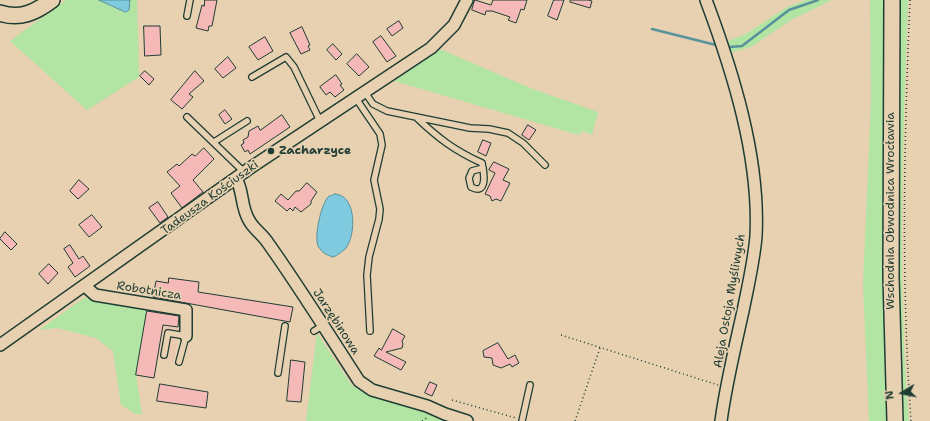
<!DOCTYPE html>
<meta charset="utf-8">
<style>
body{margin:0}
#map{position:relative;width:930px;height:421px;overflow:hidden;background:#e7d1b0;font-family:"Shantell Sans",sans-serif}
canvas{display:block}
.north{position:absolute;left:882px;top:373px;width:40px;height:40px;-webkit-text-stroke:3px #e7d1b0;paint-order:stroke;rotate:260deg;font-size:11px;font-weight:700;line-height:16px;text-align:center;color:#1f3d34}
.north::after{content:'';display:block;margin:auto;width:14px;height:18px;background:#1f3d34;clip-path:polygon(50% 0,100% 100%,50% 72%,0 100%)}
</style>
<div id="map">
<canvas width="930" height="421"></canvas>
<div class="north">N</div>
</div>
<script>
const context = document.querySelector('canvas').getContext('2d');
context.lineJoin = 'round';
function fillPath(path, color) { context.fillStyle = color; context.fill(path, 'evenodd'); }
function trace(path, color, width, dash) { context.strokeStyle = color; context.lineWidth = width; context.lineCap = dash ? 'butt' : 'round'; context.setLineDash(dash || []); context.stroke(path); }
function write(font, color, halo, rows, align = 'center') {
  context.font = font + ' "Shantell Sans",sans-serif'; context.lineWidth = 3.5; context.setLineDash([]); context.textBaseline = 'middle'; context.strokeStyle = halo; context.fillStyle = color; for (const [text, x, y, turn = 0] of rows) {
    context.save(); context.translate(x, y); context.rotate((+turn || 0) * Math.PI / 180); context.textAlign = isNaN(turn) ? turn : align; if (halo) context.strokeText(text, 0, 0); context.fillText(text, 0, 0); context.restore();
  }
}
const built = new Path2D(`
 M147 309 181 314 174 361 157 359 154 378 136 375Z`);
const green = new Path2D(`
 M66 0H137L139 77 87 110 10 41Z
 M806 0H832L791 20 751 47 729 53 725 42 744 35 787 7Z
 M870 0H884V285L890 421H869L863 285 871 101Z
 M901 0H908C903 140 897 281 909 421H902L897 259Z
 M440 49 530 88 598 112 592 135 583 131 579 135 394 81Z
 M84 298 147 309 136 375 142 414H136L121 405 113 351 96 338 57 328 39 330Z
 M317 333 352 386 423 406 432 416 446 421H306Z`);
const water = new Path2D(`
 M99 0H130L129 10 126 12Z
 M335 194C357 195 356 235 346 248 342 252 338 255 333 257 327 255 322 253 318 246 314 237 321 203 329 196 330 196 335 194 335 194Z`);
const stream = new Path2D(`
 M652 29 716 45
 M730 47 742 46 789 10 818 0`);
const building = new Path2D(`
 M205 0H217L212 26H209L208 31 196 28 202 5 204 6Z
 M475 0 491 5 493 0H527L524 10 521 9 516 23 508 20 510 17 492 11H486L485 15 472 10Z
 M554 0H564L557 20 548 16Z
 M571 0H588L592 1 590 8 570 2Z
 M399 21 403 28 392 36 387 29Z
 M144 26H160L161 55 145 56Z
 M302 27 310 45 308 46 310 50 301 54 290 33Z
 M381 36 396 56 387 62 373 42Z
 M265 37 273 51 258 60 249 47Z
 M333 44 342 54 336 60 327 50Z
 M357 54 369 67 359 76 347 64Z
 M228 57 236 68 223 78 215 69Z
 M145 71 154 79 149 85 140 76Z
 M195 71 204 81 189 94 193 97 182 109 171 100Z
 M336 75 342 84 340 85 344 90 335 97 330 92 326 95 320 87Z
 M225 110 232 119 225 124 219 115Z
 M282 115 290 127 250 154 248 150 245 152 241 145 244 143 243 140 248 137 249 131 258 126 260 130Z
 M528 125 536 130 529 140 522 135Z
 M483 140 491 143 486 156 478 152Z
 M204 148 214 159 193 180 203 192 182 208 171 193 180 186 167 172 177 164 179 166 192 154 195 156Z
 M494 162 509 169 503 180 510 183 501 201 496 199 492 201 490 196 485 194 495 173 489 170Z
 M79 180 89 189 78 199 70 191Z
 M307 183 317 192 311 201V204L301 212 295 207 293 211 290 208 287 211 275 201 281 194 288 200 296 191H299Z
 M158 202 168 217 160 223 149 208Z
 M92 215 102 227 89 237 79 225Z
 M5 232 17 244 11 250 0 239Z
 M70 245 79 259 83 256 90 266 75 277 68 267 73 263 64 249Z
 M49 264 58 273 48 284 39 274Z
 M169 278 199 282 198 292 293 307 290 322 153 297 156 281 168 283Z
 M147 311 179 316 178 327 163 325 154 378 136 375Z
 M393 329 405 336 402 341 403 344 402 348 386 352 406 362 401 370 374 356 379 348 381 350Z
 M498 343 508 359 515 355 519 363 512 367 510 364 501 368 493 365 492 358 484 357 483 351Z
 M291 360 305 362 301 402 287 401Z
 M430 382 437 385 432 396 425 393Z
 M160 384 208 392 206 408 157 401Z`);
const path = new Path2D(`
 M910 0C904 140 901 281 911 421
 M561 335 718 385
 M452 400 516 418
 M422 421 428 417
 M575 421 600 348`);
const lane = new Path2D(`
 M187 16 190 0
 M252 77 286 57 294 67 320 121
 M364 91 373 104 387 111 470 128 489 129 508 133 523 143 545 165
 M355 97 380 134 382 145 374 180 380 209 379 219 369 257 367 275 370 331
 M187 117 244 172
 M417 118C438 138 455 151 482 163 484 172 488 196 471 187L469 178 472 171 483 168
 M214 142 247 121
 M314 331 322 326
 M164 355 168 333 186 336 179 362
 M278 373 285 326
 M522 421 530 385`);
const street = new Path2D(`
 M706 0C733 72 760 158 756 236 754 261 748 286 743 311 735 347 726 384 721 421
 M236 179C244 191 240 207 250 222 255 230 263 235 268 243 300 288 329 335 359 381L372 390 427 406 445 414 467 421
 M85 286 95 295 186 310V336
 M0 345 250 168 431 48 454 25 467 0`);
const secondary = new Path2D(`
 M892 0 891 277 895 421
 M0 13C20 20 36 12 52 0`);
const markers = [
 [271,151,4,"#1f3d34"]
];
const poiNames = [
 ["Zacharzyce",279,151]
];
const streetNames = [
 ["Tadeusza Kościuszki",210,198,-36],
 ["Wschodnia Obwodnica Wrocławia",891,211,-90],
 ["Robotnicza",149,291,9],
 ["Aleja Ostoja Myśliwych",730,301,-80],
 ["Jarzębinowa",336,322,57]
];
fillPath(built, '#ebcab2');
fillPath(green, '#b2e4a4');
fillPath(water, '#7fcade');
trace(water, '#59929a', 1);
trace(stream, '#59929a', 2.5);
fillPath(building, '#f5b9b7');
trace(building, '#1f3d34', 1);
trace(lane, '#1f3d34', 8);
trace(street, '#1f3d34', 14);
trace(secondary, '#1f3d34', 18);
trace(path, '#1f3d34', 1.5, [1, 3]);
trace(lane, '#e7d1b0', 5.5);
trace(street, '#e7d1b0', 11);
trace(secondary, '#e7d1b0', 15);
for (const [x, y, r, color] of markers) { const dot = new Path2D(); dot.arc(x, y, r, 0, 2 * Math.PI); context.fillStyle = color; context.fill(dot); trace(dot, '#e7d1b0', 1.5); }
write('bold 12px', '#1f3d34', '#e7d1b0', poiNames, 'left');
write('12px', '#1f3d34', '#e7d1b0', streetNames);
</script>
